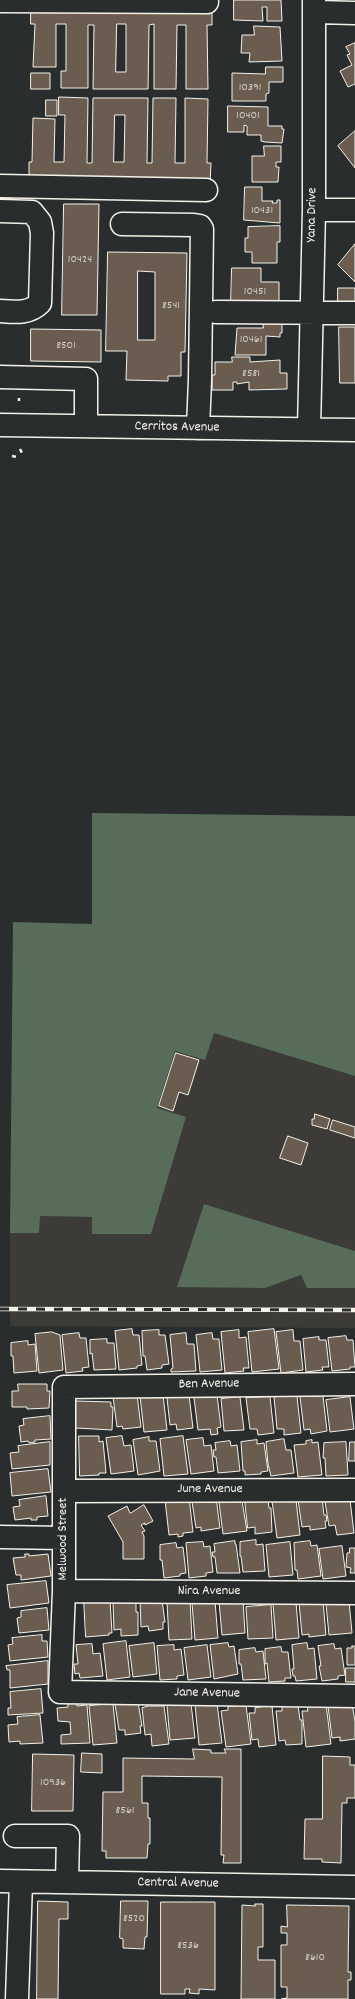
<!DOCTYPE html>
<style>
body{margin:0}
canvas{display:block;background:#2a2d2e}
</style>
<canvas width="355" height="1999"></canvas>
<script>
const context = document.querySelector('canvas').getContext('2d');
context.lineJoin = 'round';
function fillPath(path, color) { context.fillStyle = color; context.fill(path, 'evenodd'); }
function trace(path, color, width, dash) { context.strokeStyle = color; context.lineWidth = width; context.lineCap = dash ? 'butt' : 'round'; context.setLineDash(dash || []); context.stroke(path); }
function write(font, color, halo, rows, align = 'center') {
  context.font = font + ' Dekko,sans-serif'; context.lineWidth = 3; context.setLineDash([]); context.textBaseline = 'middle'; context.strokeStyle = halo; context.fillStyle = color; for (const [text, x, y, turn = 0] of rows) {
    context.save(); context.translate(x, y); context.rotate((+turn || 0) * Math.PI / 180); context.textAlign = isNaN(turn) ? turn : align; if (halo) context.strokeText(text, 0, 0); context.fillText(text, 0, 0); context.restore();
  }
}
const built = new Path2D(`
 M214 1033 355 1076V1251L204 1204 264 1288 301 1275 307 1288H355V1328L10 1326V1233H39V1216L92 1217V1234L186 1117 157 1108 175 1051Z`);
const green = new Path2D(`
 M92 813 355 816V1076L214 1033 205 1060 175 1051 157 1108 186 1117 151 1234H92V1217L40 1216 39 1233H10L13 922 92 924Z
 M204 1204 355 1251V1288H307L301 1275 265 1288 177 1287Z`);
const building = new Path2D(`
 M234 0H281L282 21H267V7H262L263 21 234 20Z
 M31 4H212V25H207L208 89H186V25H177L176 89H154V24L149 25 148 89H93L94 25H88V88H61V71H66V24H56V67H33L35 24H31ZM117 24H126V72H116Z
 M254 26 280 27 282 61 249 62 250 53H241L242 35H254Z
 M355 43V84L348 87 340 71 352 65 347 55 350 54 346 47Z
 M266 67H283V82H269V93L266 94V101H232V73L265 74Z
 M31 73H50V89H31Z
 M59 97 88 98 87 163H92L93 98H148L147 163H152L153 98H176L175 163H185V98L208 99 207 163H211L210 184 29 182V162H32L33 118 55 119 54 162H64L65 115H59ZM115 115H125L124 162H114Z
 M46 100H57V116H46Z
 M228 106 268 107V126H282V129H284L282 143 265 142 261 141V135H247V126L244 125V132H228Z
 M355 131V168L338 146Z
 M264 146H281V162H276V167H279L278 182H252V156H264Z
 M245 187H262V201H273L272 203H277V200H280V223L244 220Z
 M64 204H99L97 315H62Z
 M280 226V242H277V263H252V252H245V238H248V227Z
 M355 244V282L338 265Z
 M108 252 187 253 185 352H181V376H168V381L126 380 127 351H106ZM138 271 155 272V340H138Z
 M232 268H261V282H279V302H231Z
 M338 288H355V302H338Z
 M263 320 282 323V333H280V337L266 336V355H235L237 328H263Z
 M339 327H355V383H340Z
 M31 329 101 330V362L31 361Z
 M232 357H250V362L280 360V373H287V389L249 390V382L237 384V382H233V390H212V375H215V362H232Z
 M176 1053 199 1060 188 1095 179 1092 173 1111 159 1106Z
 M315 1114 330 1119 327 1129 312 1125V1119H314Z
 M333 1120 355 1127V1138L330 1130Z
 M288 1136 308 1143 301 1165 280 1158Z
 M132 1329 133 1335H139L142 1365 137 1366V1368L119 1370 115 1331Z
 M274 1329 279 1369 252 1372 248 1332Z
 M159 1330V1335H165L169 1364 162 1365V1368L147 1370 145 1356H143L142 1331Z
 M239 1330V1338L246 1337 249 1368H243L244 1371 225 1373 221 1332Z
 M293 1330 294 1341H300L303 1370 281 1373 276 1332Z
 M52 1332 60 1335 63 1370 39 1373 35 1334Z
 M79 1333 80 1338H86L89 1367 82 1368 83 1371 66 1373 62 1335Z
 M186 1333 187 1344H194L196 1371 171 1372V1369L173 1368 170 1335Z
 M212 1333 213 1339H219L222 1370 200 1372 196 1335Z
 M346 1336 347 1340H353L355 1367H350V1369L332 1371 328 1338Z
 M319 1337V1340H326L329 1367H322L323 1370 306 1372 303 1339Z
 M107 1339V1343H114L116 1369 94 1370 92 1353 90 1354V1340Z
 M28 1341V1345L35 1344 37 1371 14 1373 13 1356H11V1343Z
 M18 1384H47V1391H50L49 1408 27 1409V1407H12V1391H18Z
 M137 1394 141 1427 123 1429 122 1426 117 1427 113 1397Z
 M163 1394 167 1430 144 1432 140 1396Z
 M189 1395 193 1428 177 1430 176 1424 170 1425 167 1398Z
 M217 1395 221 1427 217 1428 218 1434 211 1435 210 1429 198 1430 194 1398Z
 M297 1396 301 1433 284 1435V1429H277L274 1397Z
 M323 1396 327 1431 311 1434 310 1429 304 1430 300 1397Z
 M240 1397 244 1430 224 1431 221 1399Z
 M270 1397 274 1433 258 1435 257 1429H250L246 1398Z
 M350 1397 354 1429 330 1432 326 1400Z
 M76 1401 111 1402V1407H113L112 1430 76 1428Z
 M50 1416 51 1439 35 1440V1442L29 1443 28 1441 21 1442 19 1426 24 1425 23 1419Z
 M79 1436H99V1442L103 1441 106 1473H99V1475L80 1476Z
 M122 1436 124 1446 131 1445 134 1471 111 1474 106 1438Z
 M183 1436 188 1474 164 1476 160 1439Z
 M149 1437V1441H156L160 1471 138 1475 133 1440Z
 M203 1438 204 1446 211 1445 214 1471 191 1474 186 1440Z
 M284 1439 286 1450H291L294 1473 271 1476 268 1464 266 1442Z
 M257 1440V1444L264 1443 268 1471 261 1472V1474L245 1475V1471H243L241 1442Z
 M312 1440V1443L318 1442 322 1475 298 1477 294 1445 306 1444V1441Z
 M230 1441 231 1446 237 1445 240 1471 218 1473 216 1457H214L213 1450H216L215 1443Z
 M50 1442V1465L12 1469 10 1453 19 1452 18 1446Z
 M346 1442 348 1475 326 1476 325 1458H323L324 1443Z
 M350 1442H355V1461H349Z
 M48 1469 51 1492 12 1496 10 1473Z
 M46 1496 48 1516 37 1517V1520H31V1518L15 1520 13 1507 20 1506 19 1500Z
 M189 1497 193 1532 183 1533V1536L178 1537V1534L169 1535 165 1500Z
 M216 1497 220 1528 201 1531V1527L196 1528 192 1502Z
 M322 1498 324 1515H326L327 1521H325L326 1528 310 1530V1526L302 1527 298 1500Z
 M344 1499V1501L350 1500 354 1533 337 1535 335 1525 329 1526 325 1502Z
 M233 1500 234 1502 242 1501 247 1531 223 1534 219 1502Z
 M245 1500H268L269 1508H271L272 1532 255 1534V1527L248 1528Z
 M296 1500 300 1535 277 1538 272 1501Z
 M144 1505 153 1521 145 1525V1523L141 1525 145 1531 142 1532 144 1536V1559H123V1542L108 1516 127 1506 130 1513Z
 M256 1540V1545L263 1544 265 1571 243 1572 241 1556H240V1542Z
 M235 1541V1544H236L240 1573H217L215 1557H213L212 1552H215L214 1544Z
 M310 1541 311 1546 317 1545 321 1576 298 1579 297 1570H295L294 1543Z
 M203 1542 204 1547 210 1546 213 1572 206 1573V1576L189 1578 186 1543Z
 M290 1542 293 1575 269 1577 266 1545Z
 M176 1543 177 1548 183 1547 186 1573 180 1574V1576L164 1578 162 1560H160V1545Z
 M342 1546 346 1576 323 1579 319 1549Z
 M350 1548H355V1573H350L351 1568 346 1567 347 1553H349Z
 M25 1554H29V1556L48 1554 51 1576 21 1580V1575H16L13 1558 25 1557Z
 M46 1581 49 1603 10 1608 7 1585Z
 M84 1600H110L112 1633H109V1635L86 1637Z
 M162 1600 165 1622H163V1629L149 1631 148 1626 141 1627 140 1601Z
 M190 1600 192 1639 169 1640 167 1602Z
 M243 1600 245 1633 222 1635 219 1602Z
 M128 1601V1603H136V1612H138V1635L121 1636V1629L114 1630 113 1602Z
 M215 1601 218 1638 195 1640 192 1603Z
 M323 1601 326 1635 309 1637V1634L302 1635 299 1603Z
 M349 1601 352 1633 329 1635 326 1604Z
 M296 1602 299 1638 276 1640 273 1604Z
 M271 1605 273 1638 248 1639 246 1607Z
 M47 1608 49 1630 19 1633 17 1618 21 1617V1611Z
 M42 1635V1641H47L48 1657 10 1661 8 1645 13 1644 12 1638Z
 M126 1641 130 1677 107 1680 103 1644Z
 M154 1643 157 1674 133 1677 129 1646Z
 M228 1643 229 1647 234 1646 238 1674 214 1679 210 1645Z
 M307 1643 308 1649 314 1648 317 1679 296 1681 295 1676H293L292 1669H294L292 1645Z
 M92 1644 93 1654 100 1653 103 1676 80 1678 79 1673 75 1674 74 1664H78L76 1645Z
 M334 1644 335 1649 341 1648 345 1675 338 1676V1679L322 1681 319 1666H321L318 1646Z
 M174 1645V1650L181 1649 184 1675 177 1676V1679L160 1680 157 1646Z
 M207 1645 211 1677 188 1680 184 1648Z
 M352 1646H355V1665H347V1648H352Z
 M281 1647 282 1652H288L291 1678H285V1681L269 1682 267 1663 265 1664V1649Z
 M255 1648 256 1652 263 1651 266 1679 243 1680 241 1664H239V1650Z
 M48 1661V1684L10 1688V1670H7L6 1666Z
 M346 1668H355V1682H346Z
 M41 1689 43 1713 8 1715V1708H11L10 1692Z
 M138 1702 142 1726H140L141 1733 125 1735V1730H119L115 1704Z
 M77 1703V1706L87 1705 90 1743 61 1744V1735L71 1734 70 1722 58 1721 57 1708 68 1707V1704Z
 M191 1703 195 1738 170 1740 167 1705Z
 M217 1703 222 1743 199 1745 195 1705Z
 M113 1704 117 1743 93 1745 89 1706Z
 M326 1704 331 1744 306 1747 302 1711H308L307 1706Z
 M352 1704 355 1721V1739L340 1741V1737L332 1738 328 1706Z
 M246 1705 251 1744 226 1747 221 1711 228 1710V1707Z
 M298 1705 300 1720H302V1744L286 1745 285 1740 279 1741 276 1711H282V1707L285 1706Z
 M149 1706H164L169 1744 152 1746 151 1734 145 1735 142 1708Z
 M272 1706 276 1745 259 1747 258 1739 252 1740 249 1713H255V1708Z
 M40 1715 43 1743 20 1744V1741L9 1742 8 1725 18 1724 17 1717Z
 M193 1749 211 1750V1753H226L224 1749H241V1863H223L224 1855H221L222 1777 142 1776V1803H148V1818H150V1844H148L147 1858H106V1851H102L103 1792H123V1758L194 1759Z
 M82 1753 102 1754V1773L81 1772Z
 M33 1754 74 1755 73 1811H32Z
 M323 1756 350 1757V1765H355V1798H347V1803H342L341 1863 322 1862V1859H304L305 1819H322Z
 M38 1901 68 1902V1919H59L58 1999H37Z
 M121 1901H148L147 1937H145L144 1949 123 1948V1939L120 1938Z
 M161 1902H215V1990L199 1989V1994L189 1993 190 1989H185V1994H161Z
 M255 1904H263V1947H258V1960H275V1999H241L242 1905 255 1906Z
 M287 1905 349 1906 348 1972H351V1980H348V1999H281L287 1998V1987H281V1945H287V1933H281V1926L287 1927Z`);
const path = new Path2D(`
 M19 401V398
 M20 449 22 453
 M12 456 18 457`);
const minor = new Path2D(`
 M0 1 207 2
 M316 12 355 13
 M0 186 206 190
 M314 210H355
 M0 211 32 212 40 222 42 233 40 303C29 314 15 312 0 311
 M122 224 194 225 200 226 202 229 200 380 198 428
 M216 312 355 313
 M0 377 86 379V426
 M0 425 355 430
 M309 429 314 210V0
 M355 1384 64 1387V1591L60 1692 355 1696
 M64 1491 355 1490
 M0 1537 64 1538
 M64 1591 355 1593
 M15 1836H68L67 1882
 M0 1881 355 1887
 M17 1999 21 1882`);
const rail = new Path2D(`
 M0 1309 355 1310`);
const numberNames = [
 ["10391",250,88],
 ["10401",248,116],
 ["10431",262,211],
 ["10424",80,260],
 ["10451",255,292],
 ["8541",171,306],
 ["10461",251,340],
 ["8501",66,346],
 ["8581",251,374],
 ["10936",53,1783],
 ["8561",125,1811],
 ["8520",134,1919],
 ["8536",188,1946],
 ["8610",315,1958]
];
const streetNames = [
 ["Yana Drive",313,215,-89],
 ["Cerritos Avenue",177,428,1],
 ["Ben Avenue",209,1385,-1],
 ["June Avenue",210,1490],
 ["Melwood Street",64,1539,-90],
 ["Nira Avenue",209,1592],
 ["Jane Avenue",207,1694,1],
 ["Central Avenue",178,1884,1]
];
fillPath(built, '#3d3b38');
fillPath(green, '#576d59');
fillPath(building, '#6a5d50');
trace(building, '#f4f1e8', 1);
trace(minor, '#f4f1e8', 25);
trace(path, '#f4f1e8', 2.5, [4, 3]);
trace(minor, '#2a2d2e', 22);
trace(rail, '#f4f1e8', 4.5);
trace(rail, '#2a2d2e', 3, [9]);
write('12px', '#d2ccc2', null, numberNames);
write('14px', '#f4f1e8', '#2a2d2e', streetNames);
</script>
